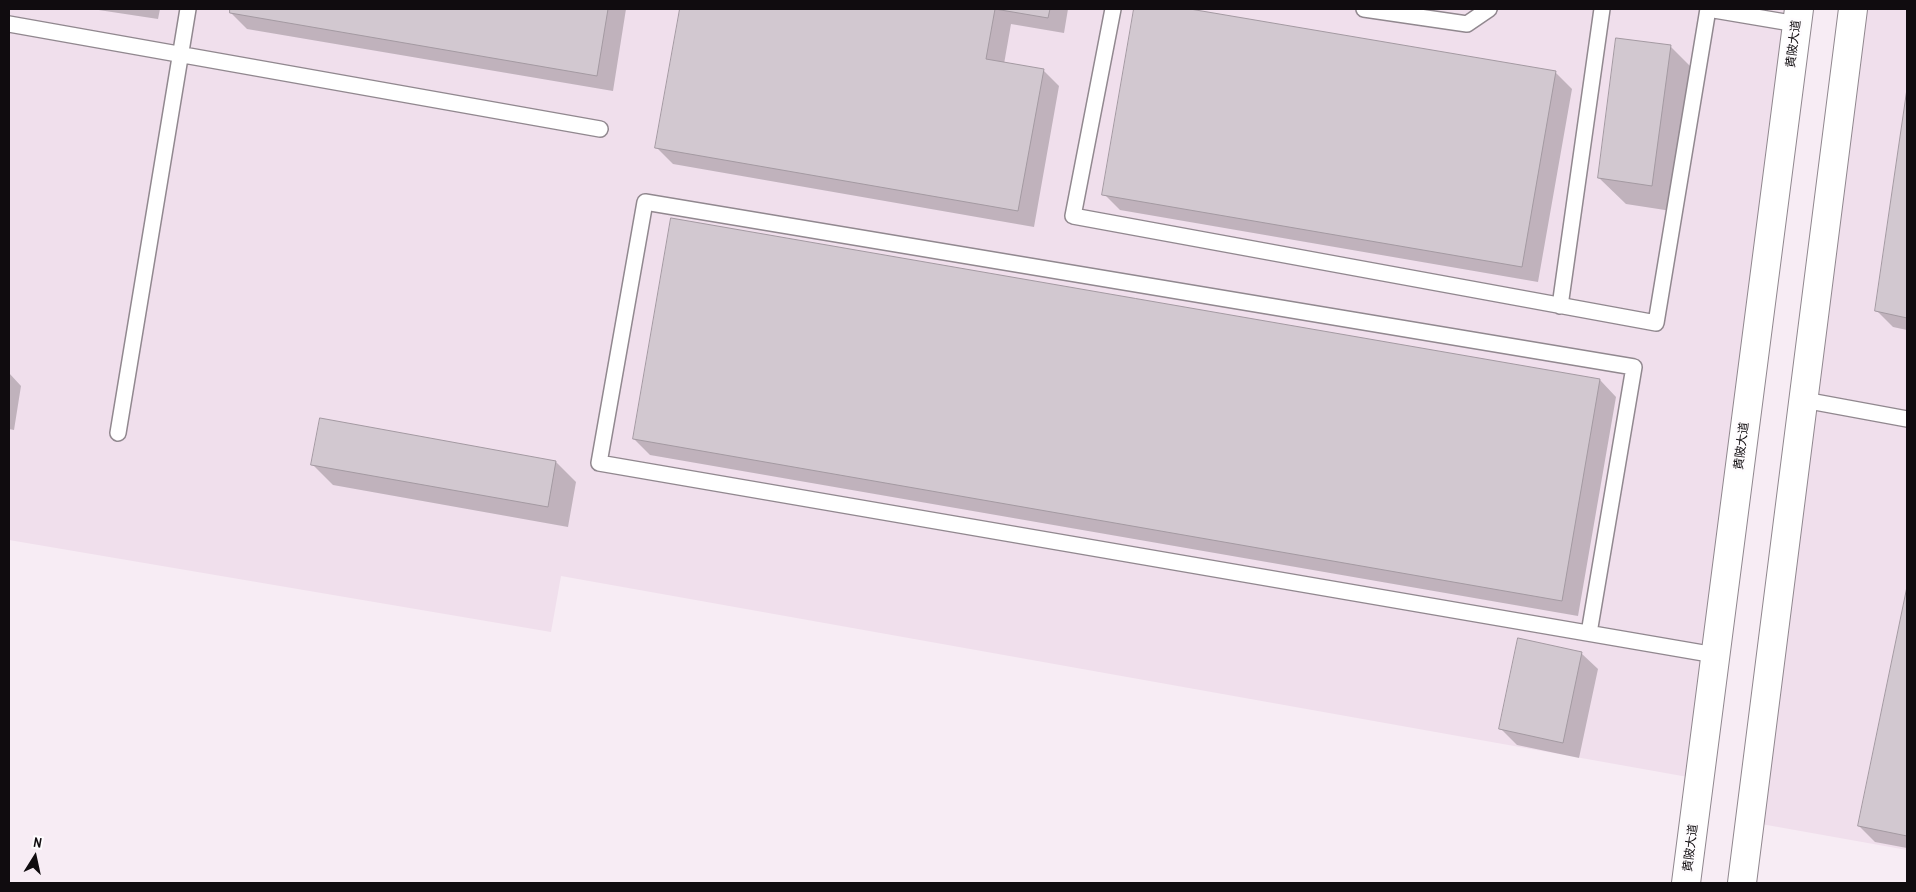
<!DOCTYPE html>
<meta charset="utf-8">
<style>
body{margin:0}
#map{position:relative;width:1916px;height:892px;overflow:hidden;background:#f7ecf4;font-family:"Archivo Narrow",sans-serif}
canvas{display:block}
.frame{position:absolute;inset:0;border:10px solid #100c0f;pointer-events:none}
.north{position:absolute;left:10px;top:832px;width:50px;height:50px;-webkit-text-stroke:4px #fefcfe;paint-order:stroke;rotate:10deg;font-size:14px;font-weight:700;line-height:20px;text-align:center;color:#100c0f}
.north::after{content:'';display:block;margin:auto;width:18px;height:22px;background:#100c0f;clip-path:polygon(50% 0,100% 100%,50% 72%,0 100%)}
</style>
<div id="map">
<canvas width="1916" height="892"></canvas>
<div class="frame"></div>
<div class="north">N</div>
</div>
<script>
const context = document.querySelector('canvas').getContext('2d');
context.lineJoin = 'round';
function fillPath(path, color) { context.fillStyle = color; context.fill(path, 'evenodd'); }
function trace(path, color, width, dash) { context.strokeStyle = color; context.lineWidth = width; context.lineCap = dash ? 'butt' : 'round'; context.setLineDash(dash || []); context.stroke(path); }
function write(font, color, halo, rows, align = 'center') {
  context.font = font + ' "Archivo Narrow","Noto Sans SC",sans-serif'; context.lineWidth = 5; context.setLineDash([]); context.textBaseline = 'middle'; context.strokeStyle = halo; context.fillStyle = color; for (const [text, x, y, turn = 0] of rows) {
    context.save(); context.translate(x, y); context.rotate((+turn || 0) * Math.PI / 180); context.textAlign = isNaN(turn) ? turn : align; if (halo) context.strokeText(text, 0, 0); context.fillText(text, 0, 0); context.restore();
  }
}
const built = new Path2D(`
 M9 9H1799L1699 779 561 576 551 632 9 540Z
 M1853 9H1907V850L1750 822Z`);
const shadow = new Path2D(`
 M92 9H160L158 19Z
 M232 9H626L613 91 247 29 231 13Z
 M681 9H1068L1064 33 1011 24 1004 64 1043 70 1059 86 1034 227 673 164 657 148Z
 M1136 9H1183L1556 73 1572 89 1538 282 1120 210 1104 194Z
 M1670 46 1697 73 1678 212 1626 204 1599 178Z
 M1907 97V330L1893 327 1877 311Z
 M9 373 21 386 14 430 9 429Z
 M1600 380 1616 397 1578 616 650 455 634 439Z
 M556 462 576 482 568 527 333 485 313 465Z
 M1907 593V848L1875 842 1859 826Z
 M1581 653 1598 669 1579 758 1517 745 1501 729Z`);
const building = new Path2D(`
 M230 9H608L597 76 230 13Z
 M680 9H1050L1048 18 995 9 986 59 1044 69 1018 211 655 148Z
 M1134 9H1190L1556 71 1522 267 1102 195Z
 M1616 38 1671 45 1652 186 1598 178Z
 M1907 89V318L1875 311Z
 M671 218 1600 379 1562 601 633 439Z
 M320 418 556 461 548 507 311 465Z
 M1907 587V836L1858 826Z
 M1518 638 1582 652 1563 743 1499 729Z`);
const service = new Path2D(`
 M1113 9 1073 216 1656 323 1708 9
 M1364 9 1467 24 1489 9
 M1708 9 1797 24
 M9 24 600 129
 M1560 306 1602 9
 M1804 400 1907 419
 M118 433 188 9
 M1589 633 1634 367 645 202 599 463 1715 655`);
const tertiary = new Path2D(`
 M1686 883 1799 9
 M1742 883 1853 9`);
const streetNames = [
 ["黄陂大道",1794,44,-83],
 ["黄陂大道",1742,446,-83],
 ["黄陂大道",1691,848,-83]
];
fillPath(built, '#f0dfec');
fillPath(shadow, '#0003');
fillPath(building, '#d2c8d0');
trace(building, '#a49aa2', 1);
trace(service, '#91888f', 18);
trace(tertiary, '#91888f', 30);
trace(service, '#fff', 15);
trace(tertiary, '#fff', 28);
write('12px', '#100c0f', '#fefcfe', streetNames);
</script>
